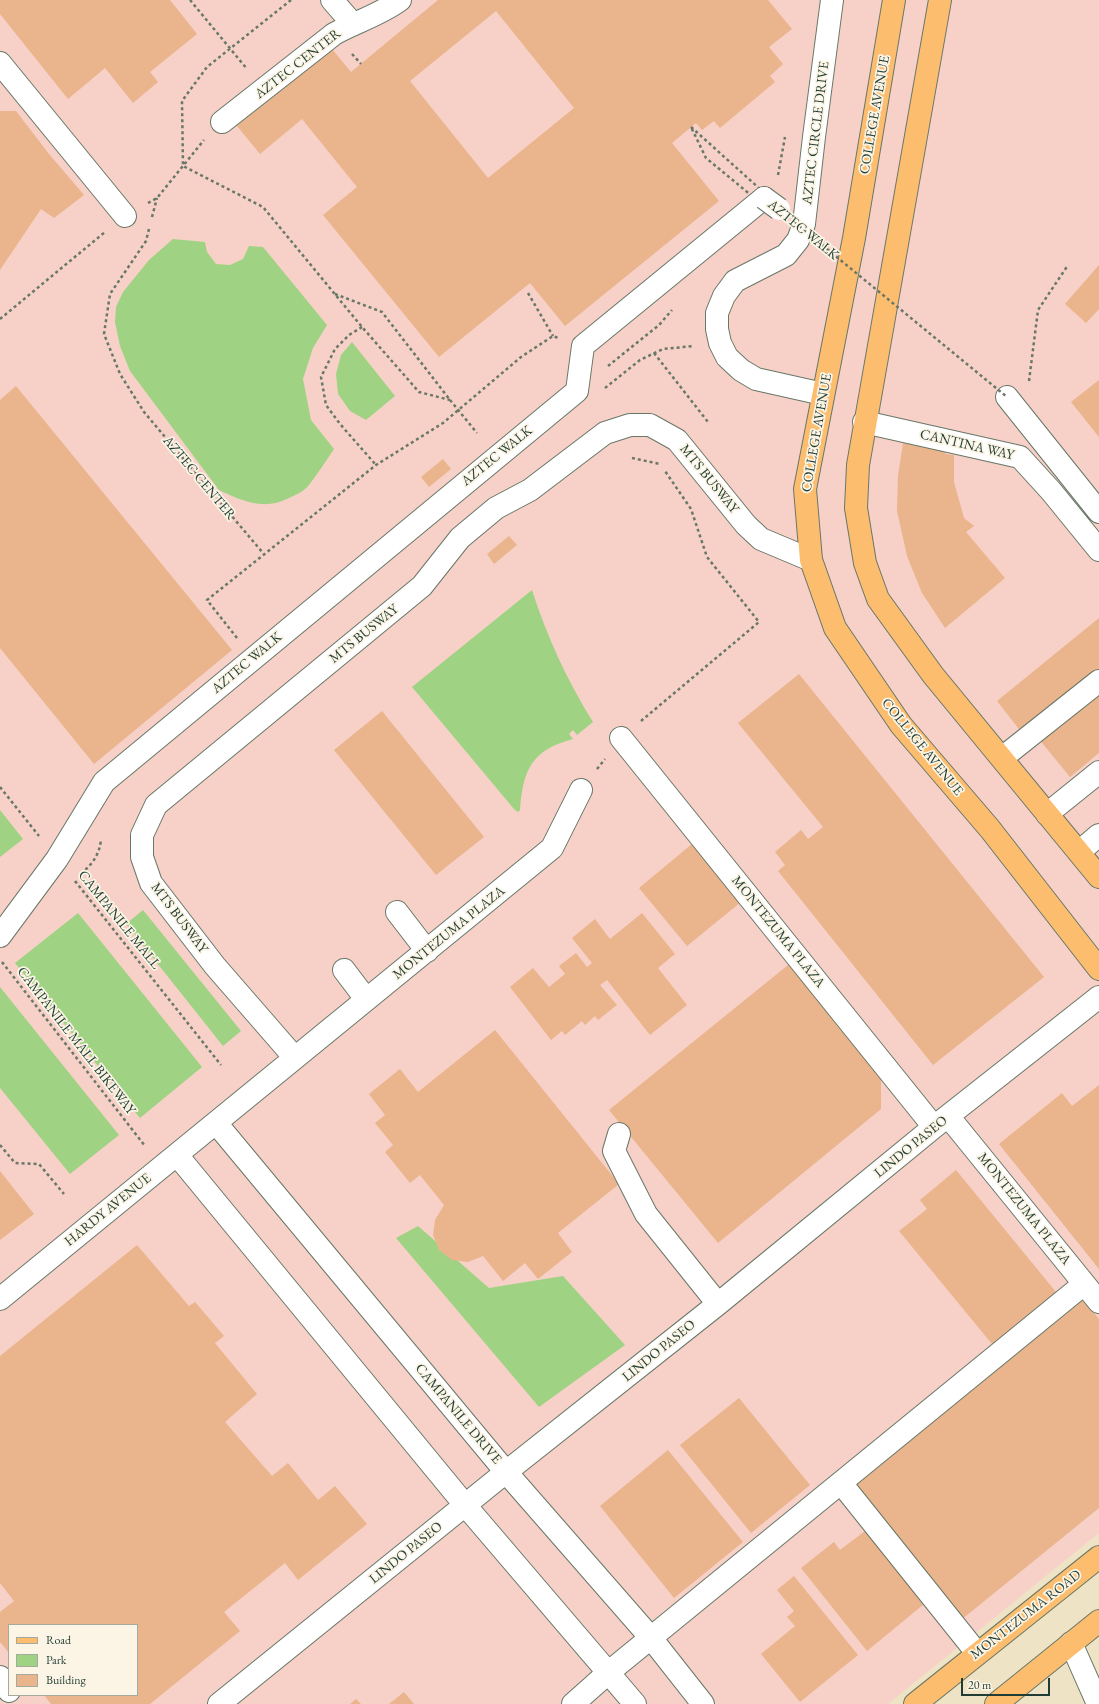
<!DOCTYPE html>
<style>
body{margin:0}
#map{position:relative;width:1099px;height:1704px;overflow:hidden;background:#efe3c5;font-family:"EB Garamond",serif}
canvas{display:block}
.legend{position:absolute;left:8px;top:1624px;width:130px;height:72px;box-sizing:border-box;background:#fcf5e5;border:1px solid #a4ab9e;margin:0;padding:5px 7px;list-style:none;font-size:12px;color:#1f3d34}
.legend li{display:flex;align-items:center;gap:8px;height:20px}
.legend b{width:20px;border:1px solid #a4ab9e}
.scale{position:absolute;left:961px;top:1678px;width:89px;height:18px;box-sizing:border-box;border:2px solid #1f3d34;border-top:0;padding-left:5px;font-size:12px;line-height:14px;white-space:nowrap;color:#1f3d34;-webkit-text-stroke:3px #fcf5e5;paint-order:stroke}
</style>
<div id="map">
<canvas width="1099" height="1704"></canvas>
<ul class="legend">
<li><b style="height:5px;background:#fdbd6f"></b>Road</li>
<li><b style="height:11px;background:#9fd383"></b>Park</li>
<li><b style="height:11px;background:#eab48c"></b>Building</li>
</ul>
<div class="scale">20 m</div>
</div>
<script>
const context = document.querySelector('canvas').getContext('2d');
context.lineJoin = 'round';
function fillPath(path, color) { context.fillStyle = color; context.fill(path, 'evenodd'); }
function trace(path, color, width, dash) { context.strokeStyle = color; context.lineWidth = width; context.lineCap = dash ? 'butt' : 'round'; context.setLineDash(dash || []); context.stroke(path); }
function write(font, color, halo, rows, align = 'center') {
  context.font = font + ' "EB Garamond",serif'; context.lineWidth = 3.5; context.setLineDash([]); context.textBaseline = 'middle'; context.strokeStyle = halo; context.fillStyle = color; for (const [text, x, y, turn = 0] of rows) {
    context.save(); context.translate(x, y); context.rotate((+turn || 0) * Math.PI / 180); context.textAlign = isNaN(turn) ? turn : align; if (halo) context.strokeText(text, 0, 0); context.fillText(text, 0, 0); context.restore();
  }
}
const built = new Path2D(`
 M0 0H1099V1533L888 1704H0ZM9 1625H137V1695H9Z`);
const green = new Path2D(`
 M173 239 205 242 207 252 216 264 230 265 243 259 249 246 263 247 327 325 313 348 303 379 311 420 334 449C326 461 318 473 309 485 304 491 296 495 289 498 264 511 242 501 219 490L130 371 120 346 115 322 116 307 123 292 149 260Z
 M352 342 395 396 366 420 350 411 338 394 336 374 341 355Z
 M532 590C547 637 567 680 593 722L577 735 573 730 569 734 573 739C532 750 523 769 520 810L518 812 514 809 412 687Z
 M0 810 23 839 0 857Z
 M143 910 241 1031 223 1046 126 924Z
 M78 913 202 1067 140 1118 15 963Z
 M0 987 119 1135 70 1174 0 1088Z
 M418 1226 489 1288 563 1276 625 1345 539 1407 396 1238Z`);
const building = new Path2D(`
 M0 0H170L197 34 150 72 158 82 133 103 105 68 68 99 0 14Z
 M438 0H768L792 29 769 47 783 64 770 76 775 82 720 128 714 121 702 130 696 123 672 143 719 201 565 326 530 283 439 357 323 215 357 187 302 119 260 154 223 109 318 32 351 72ZM496 11 574 108 488 178 410 81Z
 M0 111H16L49 154 84 195 54 218 41 209 0 270Z
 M1099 265V309L1086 323 1065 304Z
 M1099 380V437L1071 402Z
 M16 386 232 650 94 764 0 648V400Z
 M903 443 946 450 945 454 954 455V482L964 518 974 526 966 532 1005 578 945 628 922 593 907 556 897 511 898 476Z
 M443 459 451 469 429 487 421 477Z
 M509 536 517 545 494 564 487 554Z
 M1099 618V670L1022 733 997 701Z
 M799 674 1044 977 933 1065 778 871 785 865 775 852 801 830 808 839 823 827 738 723Z
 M1099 688V753L1070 777 1038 738Z
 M382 711 484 837 436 875 334 750Z
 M692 844 741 902 687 946 639 888Z
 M642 913 675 954 658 968 687 1005 650 1035 607 980 600 985 617 1005 598 1020 595 1016 585 1025 582 1021 565 1035 562 1031 551 1040 510 987 533 968 549 987 565 974 559 966 576 953 587 967 592 963 572 938 595 919 610 939Z
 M793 961 881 1073V1109L718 1243 609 1110Z
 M495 1030 619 1184 558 1233 572 1252 538 1279 525 1263 503 1281 483 1256 468 1262 452 1260 439 1250 433 1235 435 1220 444 1205 420 1175 410 1183 385 1152 393 1145 375 1123 385 1115 369 1094 400 1069 418 1092Z
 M1099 1085V1269L999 1144 1062 1093 1072 1106Z
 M956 1170 1056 1292 992 1344 899 1231 927 1209 920 1200Z
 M0 1171 34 1214 0 1240Z
 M137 1245 189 1306 195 1302 224 1336 215 1343 257 1394 225 1422 272 1476 288 1463 318 1500 335 1486 367 1524 298 1580 285 1563 224 1612 240 1631 150 1704H51L44 1695H137V1625H9V1653L0 1642V1612L14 1601 0 1583V1356Z
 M1083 1300 1099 1319V1508L961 1620 853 1487Z
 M739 1398 810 1485 751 1533 680 1445Z
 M668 1450 743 1542 674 1598 600 1506Z
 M865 1531 924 1604 867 1651 801 1568 834 1542 840 1550Z
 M794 1576 858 1655 800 1702 761 1654 795 1626 787 1617 794 1611 777 1590Z
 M404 1692 414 1704H389Z
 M356 1699 361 1704H350Z`);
const path = new Path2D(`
 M190 0 247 69
 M291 0 207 67 182 101 183 166 263 207 362 327 419 392 450 400
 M352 54 361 64
 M691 127 760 189 764 198 752 196 706 158Z
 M778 175 785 137
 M148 203 157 198 204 140
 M152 217 157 198
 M149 229 146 241 110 294 104 334 120 374 144 412 263 553
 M528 293 553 336
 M335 294 382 312 450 400
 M0 319 105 232
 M362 327 349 335 335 349 321 377 326 405 340 424 376 465
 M654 353 708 422
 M608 366 659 325 672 310
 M1029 381 1038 310 1068 265
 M605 388 640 360 663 349 694 346
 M632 458 660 464
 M237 638 207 600 376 465 443 423 521 357 553 336 558 338
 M641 721 759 622 707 557 691 509 665 471
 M597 769 605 759
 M0 787 39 836
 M81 874C92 864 99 856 101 840
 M75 881 221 1065
 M2 962 145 1146
 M0 1145 15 1163 39 1164 64 1194`);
const minor = new Path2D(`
 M332 0 352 23
 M0 63 125 216
 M222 122 334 34C355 22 380 15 400 0
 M823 394 756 379 741 370 727 357 720 343 717 329V313L724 296 735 281 786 255 798 240 804 224 814 137 832 0
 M1007 397 1099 512
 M864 422 1020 457 1051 491 1099 550
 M621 738 934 1127
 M1002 758 1099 681
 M1047 814 1099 772
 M1079 852 1099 835
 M397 912 427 951
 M0 936 57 859 104 782 577 391 583 346 764 198
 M344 970 366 999
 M295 1058 215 966 151 883 142 857V835L156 805 422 586 460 538 496 508 530 490 605 433 630 425H650L677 440 746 525 761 539 811 560
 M948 1116 1099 1302
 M216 1123 506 1472 651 1638 703 1704
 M619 1134 614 1151 646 1214 718 1304
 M177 1155 465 1505 635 1704
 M0 1299 552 848 581 790
 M841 1483 977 1653
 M1071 1643 1098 1704
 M0 1677 9 1691
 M219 1704 506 1472 718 1304 934 1127 1099 997
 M573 1704 609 1672 1084 1284`);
const major = new Path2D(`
 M894 0 854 238 805 489 811 560 835 628 901 725 990 829 1099 969
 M940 0 858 465 856 508 865 563 878 599 933 675 1099 877
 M915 1704 1099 1557
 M996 1704 1099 1621`);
const pathBridge = new Path2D(`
 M799 226 1007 397
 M450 400 477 433`);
const minorBridge = new Path2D(`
 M764 198 779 209`);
const streetNames = [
 ["AZTEC CENTER",298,64,-38],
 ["COLLEGE AVENUE",875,115,-80],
 ["AZTEC CIRCLE DRIVE",816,133,-83],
 ["AZTEC WALK",803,230,39],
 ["COLLEGE AVENUE",817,433,-80],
 ["CANTINA WAY",967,445,13],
 ["AZTEC WALK",497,456,-39],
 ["AZTEC CENTER",199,478,50],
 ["MTS BUSWAY",709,479,51],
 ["MTS BUSWAY",364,634,-39],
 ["AZTEC WALK",247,663,-40],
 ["COLLEGE AVENUE",922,747,51],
 ["MTS BUSWAY",179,918,53],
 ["CAMPANILE MALL",119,920,51],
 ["MONTEZUMA PLAZA",778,932,51],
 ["MONTEZUMA PLAZA",449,933,-39],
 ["CAMPANILE MALL BIKEWAY",76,1041,52],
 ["LINDO PASEO",911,1147,-39],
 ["MONTEZUMA PLAZA",1024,1209,51],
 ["HARDY AVENUE",108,1210,-39],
 ["LINDO PASEO",659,1351,-39],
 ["CAMPANILE DRIVE",458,1414,50],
 ["LINDO PASEO",406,1553,-39],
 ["MONTEZUMA ROAD",1026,1615,-38]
];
fillPath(built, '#f7d1c8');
fillPath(green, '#9fd383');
fillPath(building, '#eab48c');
trace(minor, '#687767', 24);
trace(major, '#687767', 24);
trace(path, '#687767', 2.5, [3, 3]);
trace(minor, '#fff', 22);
trace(major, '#fdbd6f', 22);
trace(minorBridge, '#687767', 24, []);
trace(pathBridge, '#687767', 2.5, [3, 3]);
trace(minorBridge, '#fff', 22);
write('14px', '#1f3d34', '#fcf5e5', streetNames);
</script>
